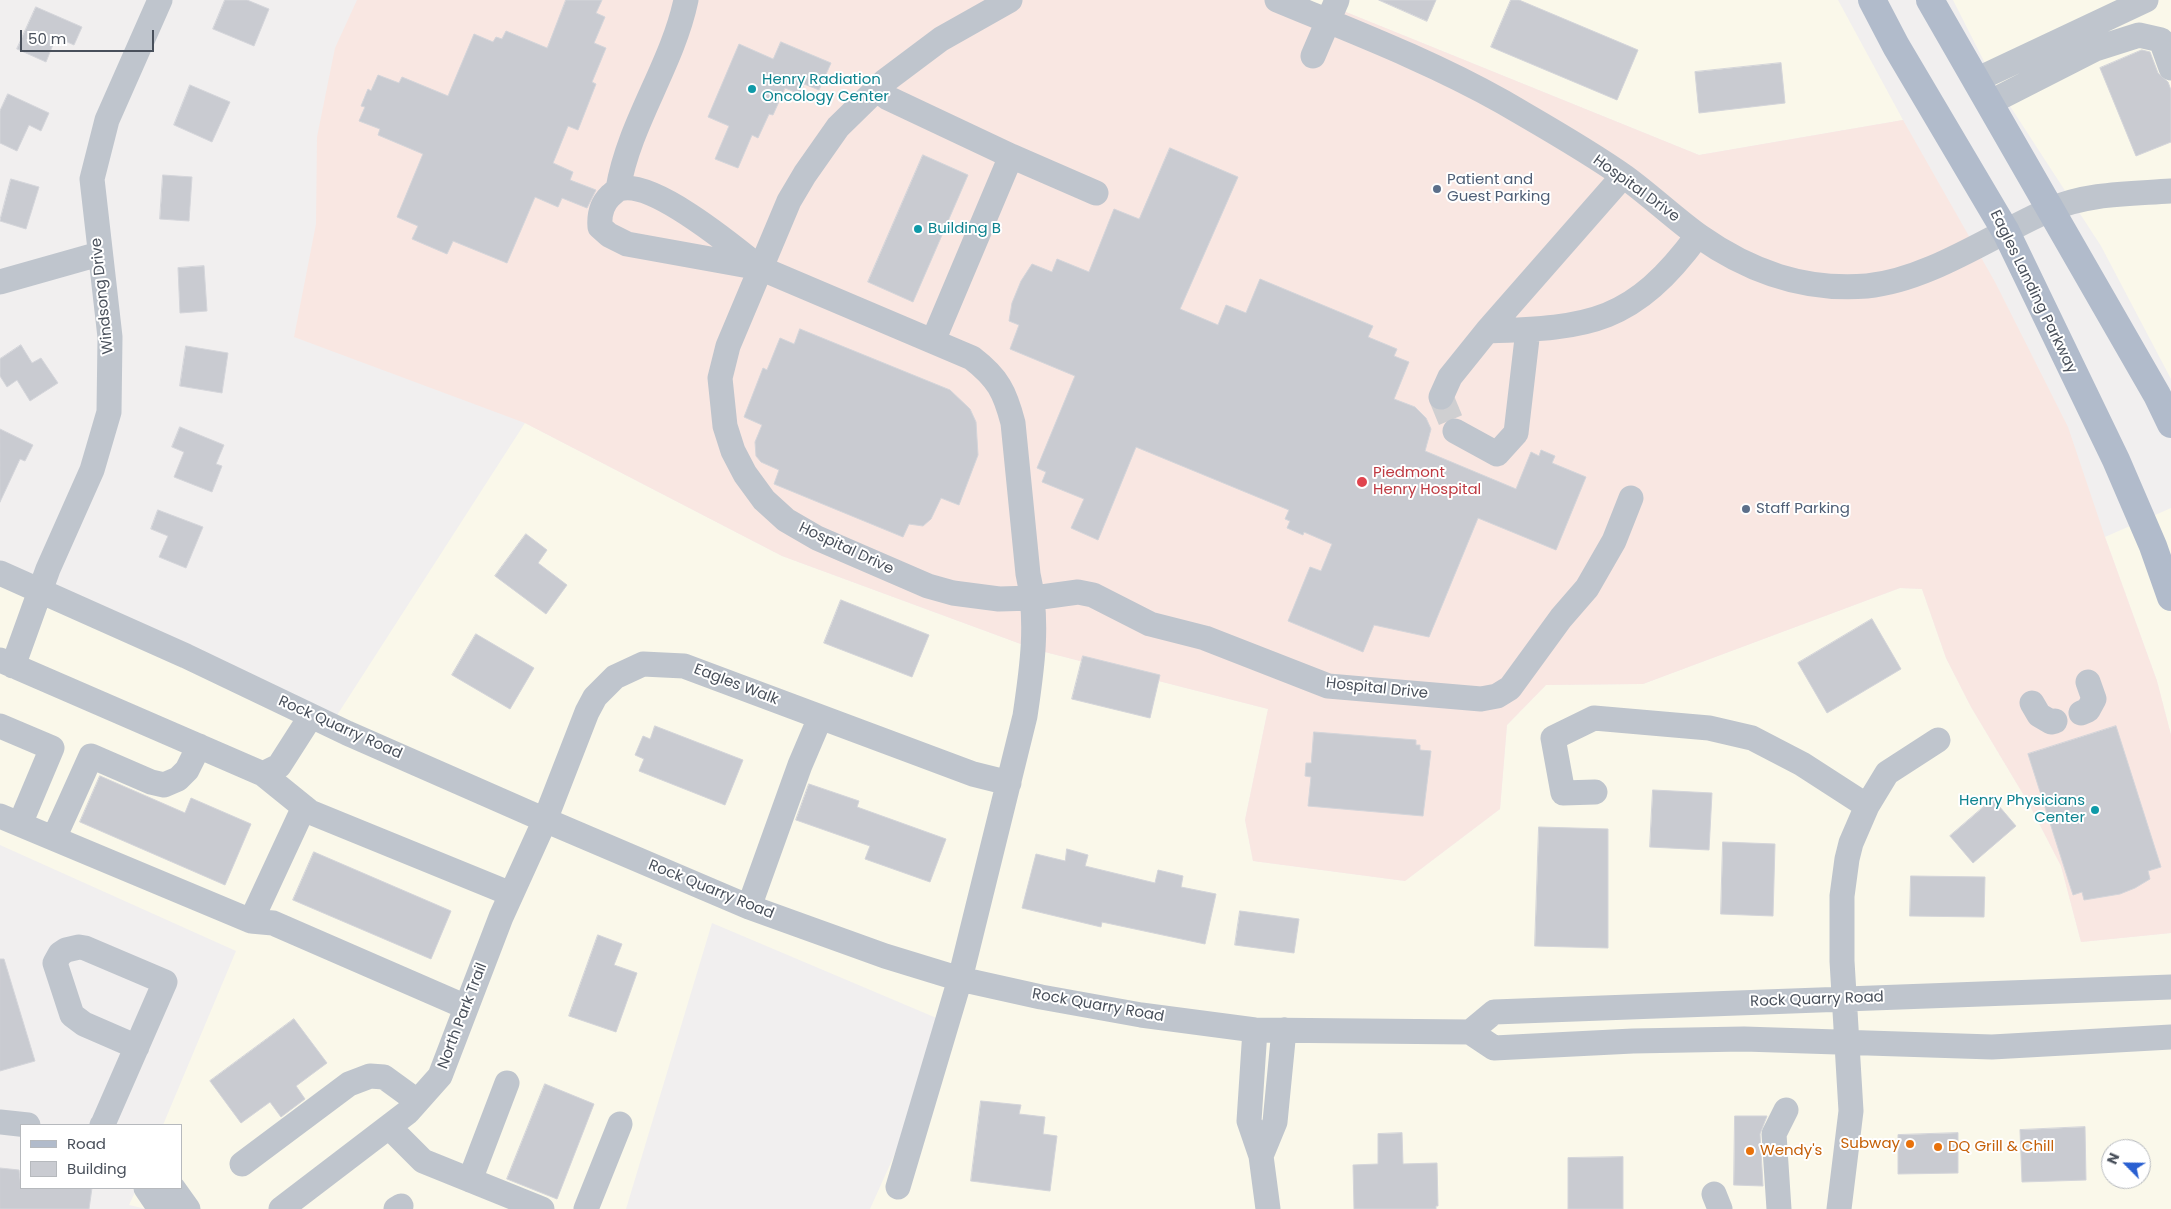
<!DOCTYPE html>
<style>
body{margin:0}
#map{position:relative;width:2171px;height:1209px;overflow:hidden;background:#f1efef;font-family:Poppins,sans-serif}
canvas{display:block}
.legend{position:absolute;left:20px;top:1124px;width:162px;height:65px;box-sizing:border-box;background:#fff;border:1px solid #b6b9bd;margin:0;padding:6px 9px;list-style:none;font-size:15px;color:#49505b}
.legend li{display:flex;align-items:center;gap:10px;height:25px}
.legend b{width:25px;border:1px solid #b6b9bd}
.north{position:absolute;left:2101px;top:1139px;width:50px;height:50px;box-sizing:border-box;background:#fff;border:1px solid #b6b9bd;border-radius:50%;rotate:293deg;font-size:14px;font-weight:700;line-height:20px;text-align:center;color:#49505b}
.north::after{content:'';display:block;margin:auto;width:18px;height:22px;background:#295fd1;clip-path:polygon(50% 0,100% 100%,50% 72%,0 100%)}
.scale{position:absolute;left:20px;top:30px;width:134px;height:22px;box-sizing:border-box;border:2px solid #49505b;border-top:0;padding-left:6px;font-size:15px;line-height:18px;white-space:nowrap;color:#49505b;-webkit-text-stroke:4px #fff;paint-order:stroke}
</style>
<div id="map">
<canvas width="2171" height="1209"></canvas>
<ul class="legend">
<li><b style="height:6px;background:#b1bbcb"></b>Road</li>
<li><b style="height:14px;background:#c9cbd1"></b>Building</li>
</ul>
<div class="north">N</div>
<div class="scale">50 m</div>
</div>
<script>
const context = document.querySelector('canvas').getContext('2d');
context.lineJoin = 'round';
function fillPath(path, color) { context.fillStyle = color; context.fill(path, 'evenodd'); }
function trace(path, color, width, dash) { context.strokeStyle = color; context.lineWidth = width; context.lineCap = dash ? 'butt' : 'round'; context.setLineDash(dash || []); context.stroke(path); }
function write(font, color, halo, rows, align = 'center') {
  context.font = font + ' Poppins,sans-serif'; context.lineWidth = 4; context.setLineDash([]); context.textBaseline = 'middle'; context.strokeStyle = halo; context.fillStyle = color; for (const [text, x, y, turn = 0] of rows) {
    context.save(); context.translate(x, y); context.rotate((+turn || 0) * Math.PI / 180); context.textAlign = isNaN(turn) ? turn : align; if (halo) context.strokeText(text, 0, 0); context.fillText(text, 0, 0); context.restore();
  }
}
const commercial = new Path2D(`
 M1303 0H1838L1903 120 1699 155 1346 12Z
 M1953 0H2171V379L2101 246 1995 83Z
 M525 423 782 556 1037 650 1268 709 1245 820 1253 861 1405 881 1500 809 1507 725 1546 685 1643 684 1900 588 1922 589 1946 658 1971 707 2029 804 2061 866 2081 942 2171 933V1209H870L953 1025 712 923 626 1209H146L129 1205 137 1188H181V1125H163L236 951 0 845V582L332 723ZM2111 1149H2141V1179H2111Z
 M2171 508V735L2157 681 2105 537Z`);
const medical = new Path2D(`
 M357 0H1303L1346 12 1699 155 1903 120 1995 282 2068 427 2105 537 2157 681 2171 735V933L2081 942 2061 866 2029 804 1971 707 1946 658 1922 589 1900 588 1643 684 1546 685 1507 725 1500 809 1405 881 1253 861 1245 820 1268 709 1037 650 782 556 525 423 294 337 316 224 317 137 335 48Z`);
const building = new Path2D(`
 M225 0H247L269 9 254 46 213 29Z
 M566 0H602L596 13 605 17 594 43 606 48 592 82 596 84 578 130 568 126 553 163 573 172 570 180 596 190 587 208 562 198 558 207 535 197 507 263 453 241 447 254 412 239 418 226 397 217 423 154 378 135 380 129 359 121 365 107 361 106 368 89 371 91 378 75 399 83 402 77 448 96 474 34 493 42 496 37 502 39 506 31 547 48Z
 M1379 0H1436L1427 21Z
 M1511 0H1519L1638 50 1617 100 1491 47Z
 M36 7 82 27 74 45 56 37 46 62 17 49Z
 M781 42 831 63 819 90 804 84 800 94 785 88 773 115 769 114 758 138 752 135 738 168 715 159 729 126 708 117 739 44 773 59Z
 M2142 50 2150 52 2158 73 2168 82 2171 90V142L2136 156 2100 68Z
 M1781 63 1785 103 1699 113 1695 72Z
 M190 85 230 102 212 142 174 125Z
 M8 94 49 113 41 131 29 125 17 151 0 143V111Z
 M1170 148 1238 177 1180 309 1218 325 1226 305 1246 313 1260 279 1373 326 1368 337 1397 349 1394 356 1409 362 1394 399 1415 407 1426 418 1431 429 1425 451 1516 489 1531 452 1539 456 1541 450 1555 456 1552 463 1586 477 1556 550 1478 518 1429 637 1374 625 1363 652 1288 621 1310 567 1321 571 1332 544 1304 532 1303 535 1287 528 1290 521 1285 519 1289 510 1136 447 1098 540 1071 528 1084 499 1042 482 1046 472 1037 468 1075 376 1010 349 1019 325 1009 321 1012 303 1021 281 1032 264 1052 272 1057 259 1089 272 1114 209 1139 219Z
 M923 155 968 175 913 302 868 282Z
 M163 175 192 177 189 221 160 219Z
 M11 179 39 187 26 229 0 221Z
 M204 266 207 311 180 313 178 268Z
 M800 329 950 390 970 409 976 422 978 455 959 505 941 498 931 519 923 526 909 524 903 537 774 484 779 470 761 462 756 456 755 442 762 425 744 417 763 368 767 370 780 338 794 344Z
 M21 345 32 363 41 358 58 383 30 401 17 380 7 387 0 376V359Z
 M186 346 228 353 222 393 180 386Z
 M180 427 224 445 216 464 222 466 212 492 174 477 184 452 172 447Z
 M0 429 33 445 25 461 20 459 0 502Z
 M158 510 203 527 186 568 159 557 168 536 151 529Z
 M526 534 547 550 538 563 567 585 546 614 495 576Z
 M841 600 929 635 912 677 824 643Z
 M1872 619 1901 669 1827 713 1798 663Z
 M476 634 534 668 510 709 452 675Z
 M1083 656 1160 675 1150 718 1072 699Z
 M655 726 743 760 725 805 639 771 644 759 635 755 643 736 650 739Z
 M2116 726 2161 867 2148 871 2150 879 2135 888 2120 894 2084 900 2082 892 2073 895 2028 754Z
 M1314 732 1416 740V745H1420V750L1431 751 1423 816 1308 806 1311 777 1305 776 1306 763H1311Z
 M100 776 185 813 191 798 251 824 225 885 80 822Z
 M809 784 859 801 857 807 946 839 930 882 865 859 870 846 796 820Z
 M1653 790 1712 793 1709 850 1650 847Z
 M1993 799 2016 826 1973 863 1950 836Z
 M1539 827 1608 829V948L1535 946Z
 M1723 842 1775 844 1773 916 1721 914Z
 M1067 849 1088 855 1085 866 1155 883 1158 870 1183 876 1181 887 1216 894 1205 944 1102 922 1101 927 1022 908 1036 854 1065 861Z
 M314 852 451 911 431 959 293 900Z
 M1911 876 1985 877 1984 917 1910 916Z
 M1240 911 1299 919 1294 953 1235 945Z
 M598 935 622 944 614 965 637 973 616 1032 569 1016Z
 M0 959H4L35 1061 0 1071Z
 M294 1019 327 1063 296 1086 305 1099 281 1117 270 1102 241 1123 210 1081Z
 M545 1084 594 1104 557 1199 507 1179Z
 M981 1101 1021 1105 1019 1114 1045 1117 1043 1134 1057 1136 1050 1191 971 1181Z
 M1735 1116H1767L1760 1134 1763 1186 1734 1185Z
 M2085 1127 2086 1180 2022 1182 2020 1130Z
 M1402 1133 1403 1164 1437 1163 1438 1206H1436V1209H1354L1353 1165 1378 1164V1134Z
 M1958 1133V1173L1898 1174V1135Z
 M1623 1157V1209H1568V1158Z
 M0 1168 19 1170 21 1188H92L89 1209H0Z`);
const minorTunnel = new Path2D(`
 M1441 397 1455 431`);
const minor = new Path2D(`
 M1010 0 941 39 885 81 838 127 805 174 789 201 728 346 720 378 725 426 733 451 745 474 764 500 786 520 817 538 928 586 953 593 999 599 1034 598 1078 592 1093 595 1150 624 1205 638 1328 686 1481 699 1497 696 1510 688 1561 618 1587 588 1614 541 1631 498
 M1277 0C1354 32 1430 61 1503 102 1544 126 1587 150 1625 177 1651 196 1674 218 1699 236 1750 272 1804 291 1867 286 1929 280 1992 235 2049 210 2087 193 2130 194 2171 191
 M1313 56 1337 0
 M1976 80 2146 0
 M876 89 888 98 1011 156 933 341
 M1989 103 2095 49 2139 35 2161 40 2171 68
 M1011 156 1096 193
 M618 189C629 123 672 66 686 0
 M760 268C734 247 652 179 619 189 616 190 613 194 610 196 601 205 599 215 600 227L609 235 627 244 760 268 972 358C998 378 1005 392 1013 423L1028 574C1039 621 1032 669 1025 716L960 979 898 1187
 M0 282 99 254
 M1487 331 1623 176
 M1441 397 1450 377 1487 331C1591 328 1633 323 1698 235
 M1455 431 1497 454 1516 433 1528 330
 M0 573 186 656 347 733 545 820 749 907 885 956 960 979 1041 997 1141 1015 1255 1030 1470 1032 1494 1048 1633 1041 1744 1039 1992 1047 2171 1037
 M0 660 263 774 279 766 311 716
 M13 666 48 569 92 470 109 412 110 337 92 179 107 120 160 0
 M2032 703 2039 715 2051 722 2055 721
 M2081 713 2088 710 2094 699 2088 682
 M0 726 52 748 20 824
 M263 774 310 812 511 894
 M1595 792 1563 793 1553 738 1594 718 1709 728 1752 738 1802 764 1867 806
 M0 816 251 921 273 923 466 1007
 M54 838 91 756 151 782 164 785 178 779 187 770 199 746
 M749 907 800 765 820 718
 M251 921 304 807
 M1255 1030 1249 1121 1261 1156 1268 1209
 M1470 1032 1494 1012 2171 987
 M0 1122 28 1125
 M102 1125 103 1124 165 982 85 948 79 947 66 950 60 954 55 963 72 1015 84 1024 137 1047
 M389 1127 423 1161 542 1209
 M1261 1156 1275 1122 1284 1030
 M242 1164 349 1084 370 1076 384 1077 417 1101
 M470 1180 507 1083
 M146 1188 160 1209
 M173 1188 188 1209
 M1714 1194 1720 1209
 M281 1209 408 1112 440 1076 501 917 545 820 587 712 595 697 615 677 643 664 684 666 973 774 1009 783
 M396 1209 401 1206
 M586 1209 620 1124
 M1779 1209 1774 1134 1786 1110
 M1839 1209 1851 1111 1842 961V896L1847 859 1851 843 1867 806 1887 773 1938 740`);
const major = new Path2D(`
 M1872 0 1896 46 2006 232 2116 460 2153 546 2171 597
 M1930 0 2157 395 2171 424`);
const markers = [
 [752,89,5,"#0f9aa8"],
 [1437,189,5,"#5c6f8a"],
 [918,229,5,"#0f9aa8"],
 [1362,482,6,"#e0444e"],
 [1746,509,5,"#5c6f8a"],
 [2095,810,5,"#0f9aa8"],
 [1910,1144,5,"#e8710a"],
 [1938,1147,5,"#e8710a"],
 [1750,1151,5,"#e8710a"]
];
const cultureNames = [
 ["Henry Radiation",762,80],
 ["Oncology Center",762,97],
 ["Building B",928,229],
 ["Henry Physicians",2085,801,"right"],
 ["Center",2085,818,"right"]
];
const serviceNames = [
 ["Patient and",1447,180],
 ["Guest Parking",1447,197],
 ["Staff Parking",1756,509]
];
const streetNames = [
 ["Hospital Drive",1636,189,36],
 ["Eagles Landing Parkway",2033,292,64],
 ["Windsong Drive",103,296,-96],
 ["Hospital Drive",846,549,25],
 ["Eagles Walk",736,685,21],
 ["Hospital Drive",1377,689,6],
 ["Rock Quarry Road",340,728,24],
 ["Rock Quarry Road",711,890,22],
 ["Rock Quarry Road",1817,1000,-2],
 ["Rock Quarry Road",1098,1006,10],
 ["North Park Trail",463,1016,-69]
];
const healthNames = [
 ["Piedmont",1373,473],
 ["Henry Hospital",1373,490]
];
const foodNames = [
 ["Subway",1900,1144,"right"],
 ["DQ Grill & Chill",1948,1147],
 ["Wendy's",1760,1151]
];
fillPath(commercial, '#faf8ea');
fillPath(medical, '#f9e7e2');
fillPath(building, '#c9cbd1');
trace(building, '#d4d5da', 1);
trace(minorTunnel, '#cfcfd1', 25, [25, 12]);
trace(minor, '#bfc5cd', 25);
trace(major, '#b1bbcb', 28);
for (const [x, y, r, color] of markers) { const dot = new Path2D(); dot.arc(x, y, r, 0, 2 * Math.PI); context.fillStyle = color; context.fill(dot); trace(dot, '#fff', 2); }
write('15px', '#0d838f', '#fff', cultureNames, 'left');
write('15px', '#4e5e75', '#fff', serviceNames, 'left');
write('15px', '#49505b', '#fff', streetNames);
write('15px', '#be3a42', '#fff', healthNames, 'left');
write('15px', '#c56008', '#fff', foodNames, 'left');
</script>
